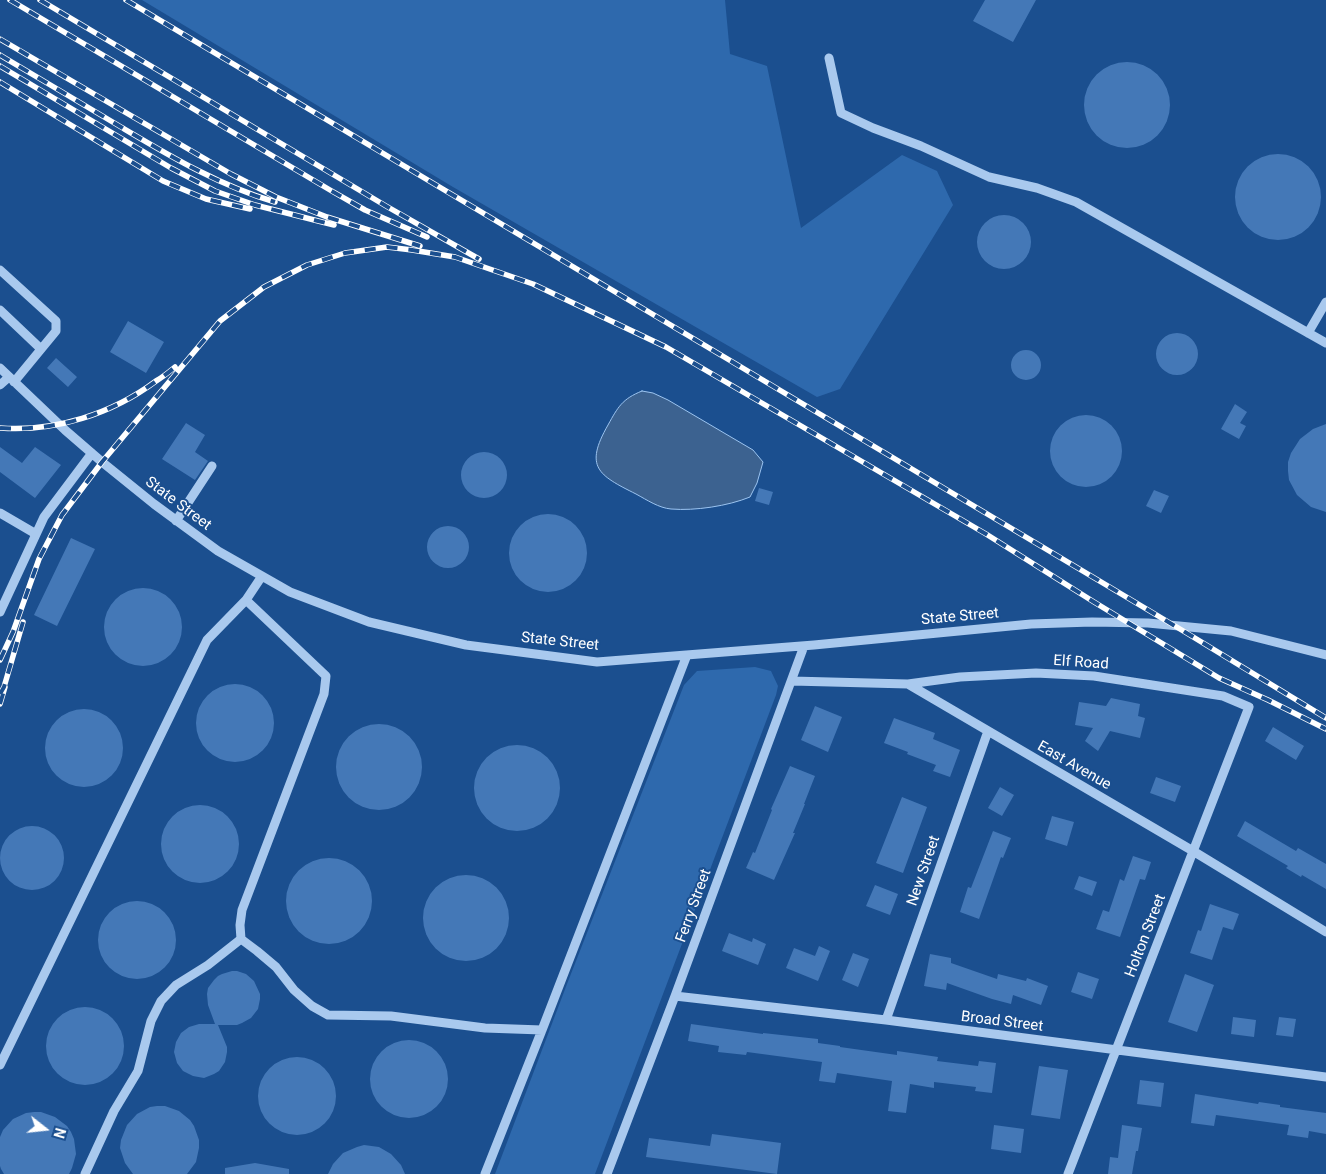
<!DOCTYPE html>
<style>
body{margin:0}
#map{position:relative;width:1326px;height:1174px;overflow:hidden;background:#1b4f8f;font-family:Roboto,sans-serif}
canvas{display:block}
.north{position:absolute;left:20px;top:1104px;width:50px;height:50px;-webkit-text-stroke:4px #1b4f8f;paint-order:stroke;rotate:106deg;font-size:14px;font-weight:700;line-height:20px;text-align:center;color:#fff}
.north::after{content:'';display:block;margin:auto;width:18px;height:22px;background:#fff;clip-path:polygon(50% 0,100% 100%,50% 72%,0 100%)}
</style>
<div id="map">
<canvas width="1326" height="1174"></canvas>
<div class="north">N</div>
</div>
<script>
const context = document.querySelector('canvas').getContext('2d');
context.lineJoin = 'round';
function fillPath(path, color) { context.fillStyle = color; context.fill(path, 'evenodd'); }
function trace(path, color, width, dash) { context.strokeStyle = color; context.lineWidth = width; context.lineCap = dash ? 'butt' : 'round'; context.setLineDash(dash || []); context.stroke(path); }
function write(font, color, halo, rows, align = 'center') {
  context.font = font + ' Roboto,sans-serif'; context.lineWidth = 4; context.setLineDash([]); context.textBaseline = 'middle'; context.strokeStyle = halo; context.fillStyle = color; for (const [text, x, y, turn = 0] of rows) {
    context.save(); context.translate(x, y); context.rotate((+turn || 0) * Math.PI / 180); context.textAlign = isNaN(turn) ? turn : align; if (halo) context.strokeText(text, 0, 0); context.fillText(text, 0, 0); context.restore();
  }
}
const green = new Path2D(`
 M142 0H725L730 54 767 66 801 228 902 155 937 171 953 205 840 389 817 397 453 187Z
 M755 667 771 671 778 686 776 695 595 1174H495L567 984 684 685 697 671Z`);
const water = new Path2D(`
 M642 391 653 393 668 400 753 450 763 462 757 483 750 497C728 506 695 511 671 509 659 508 647 500 636 494 598 475 584 467 608 425 618 407 622 399 642 391Z`);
const building = new Path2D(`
 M985 0H1036L1013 42 973 21Z
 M1084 105a43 43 0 1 1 86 0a43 43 0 1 1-86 0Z
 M1235 197a43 43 0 1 1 86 0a43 43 0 1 1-86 0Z
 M977 242a27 27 0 1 1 54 0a27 27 0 1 1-54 0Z
 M128 321 164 342 146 373 110 352Z
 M1156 354a21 21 0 1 1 42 0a21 21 0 1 1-42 0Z
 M1011 365a15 15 0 1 1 30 0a15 15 0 1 1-30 0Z
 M56 358 77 377 68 387 47 368Z
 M1235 404 1247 412 1240 423 1246 426 1239 439 1221 429Z
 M1050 451a36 36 0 1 1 72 0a36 36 0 1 1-72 0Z
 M186 423 205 435 195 452 208 461 195 480 162 459Z
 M1326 424V512L1311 507 1297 495 1289 480 1288 471V462L1291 453 1300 439 1313 429Z
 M0 447 22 463 35 447 61 465 35 498 0 472Z
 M461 475a23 23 0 1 1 46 0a23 23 0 1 1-46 0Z
 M759 488 773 492 769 505 755 501Z
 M1154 490 1169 496 1161 513 1146 506Z
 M509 553a39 39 0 1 1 78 0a39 39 0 1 1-78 0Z
 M427 547a21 21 0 1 1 42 0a21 21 0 1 1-42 0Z
 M71 538 95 549 57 626 34 615Z
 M104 627a39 39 0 1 1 78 0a39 39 0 1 1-78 0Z
 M196 723a39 39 0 1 1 78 0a39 39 0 1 1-78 0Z
 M1111 698 1140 704 1138 716 1145 718 1140 738 1110 731 1098 751 1085 741 1093 728 1075 725 1079 702 1106 706Z
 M815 706 842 717 828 752 801 740Z
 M45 748a39 39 0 1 1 78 0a39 39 0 1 1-78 0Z
 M894 718 935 733 933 739 960 750 950 777 933 771 936 765 907 754 908 752 884 743Z
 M336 767a43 43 0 1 1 86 0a43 43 0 1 1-86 0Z
 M1273 727 1304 746 1296 760 1265 741Z
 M474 788a43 43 0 1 1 86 0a43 43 0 1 1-86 0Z
 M790 766 815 776 804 804H805L793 833H795L774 880 746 868 753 852 755 853 772 810 771 809Z
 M1156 777 1181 786 1175 802 1150 793Z
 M1000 787 1014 795 1002 816 988 808Z
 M902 797 927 807 903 873 876 863Z
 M161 844a39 39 0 1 1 78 0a39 39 0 1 1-78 0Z
 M1052 816 1074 822 1067 846 1045 839Z
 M1245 821 1296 851 1298 848 1326 864V889L1302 875 1301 877 1286 868 1288 866 1237 836Z
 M0 858a32 32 0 1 1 64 0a32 32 0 1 1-64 0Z
 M993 831 1011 838 1003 858 1001 857 979 919 960 912 968 887 971 888Z
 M1133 856 1151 862 1145 880 1140 879 1120 937 1096 929 1103 910 1109 912 1120 879 1124 881Z
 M286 901a43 43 0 1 1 86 0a43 43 0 1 1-86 0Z
 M423 918a43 43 0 1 1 86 0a43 43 0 1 1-86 0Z
 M1079 876 1097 882 1092 896 1074 889Z
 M875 885 898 894 890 915 866 906Z
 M98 940a39 39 0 1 1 78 0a39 39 0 1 1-78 0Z
 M1210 904 1239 914 1233 930 1223 927 1212 960 1190 953 1198 930 1201 931Z
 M729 933 752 942 753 938 766 944 758 965 722 951Z
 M819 946 830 951 818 981 786 968 794 948 815 956Z
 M853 953 869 959 858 987 842 980Z
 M930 954 951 958V963L997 979 998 974 1026 981 1027 978 1048 986 1041 1005 1013 995 1011 1004 992 999 947 983 946 990 924 986Z
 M232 971H237L246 974 254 981 260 994V999L258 1009 251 1018 242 1023 237 1025H218L227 1047V1052L225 1062 219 1071 214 1074 204 1078 193 1076 183 1071 177 1063 174 1052 176 1042 181 1033 189 1027 199 1024H215L208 1005 207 994 208 988 214 980 218 976 222 974Z
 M1078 972 1099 979 1092 999 1071 992Z
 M1185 974 1214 985 1197 1032 1168 1022Z
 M46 1046a39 39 0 1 1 78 0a39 39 0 1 1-78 0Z
 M1233 1017 1256 1020 1254 1037 1231 1034Z
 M1279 1017 1296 1019 1293 1037 1276 1035Z
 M691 1024 763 1034V1033L818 1039V1043L840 1046V1047L897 1055V1051L911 1053 938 1057 937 1061 978 1066 979 1061 996 1063 992 1093 975 1091 976 1087 934 1082V1088L910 1084 906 1113 888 1111 892 1081 837 1073 835 1083 819 1081 822 1062 747 1052 746 1055 718 1052 719 1046 688 1041Z
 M370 1079a39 39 0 1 1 78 0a39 39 0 1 1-78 0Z
 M258 1096a39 39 0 1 1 78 0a39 39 0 1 1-78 0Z
 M1039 1066 1068 1070 1060 1119 1031 1115Z
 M1140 1080 1164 1083 1161 1107 1137 1104Z
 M1195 1094 1258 1104 1259 1102 1280 1105V1107L1326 1113V1134L1309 1131 1308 1138 1287 1135 1289 1125 1216 1115 1214 1126 1191 1123Z
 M157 1106H165L179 1111 190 1120 194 1126 199 1140V1148L196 1162 187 1174H133L125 1163 120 1148 121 1140 127 1125 137 1114 150 1107Z
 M34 1112H41L55 1117 67 1126 71 1132 74 1139 76 1154 72 1168 69 1174H4L1 1169 0 1166V1137L3 1130 13 1119 26 1113Z
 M994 1125 1024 1129 1021 1153 991 1149Z
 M1122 1125 1142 1128 1138 1151H1136L1132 1174H1108L1110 1157 1118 1158Z
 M712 1134 781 1143 777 1174 646 1157 649 1138 710 1146Z
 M364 1145 379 1147 391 1154 401 1165 405 1174H328L333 1164 343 1153 357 1147Z
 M255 1163 289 1169V1174H225V1168Z`);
const minor = new Path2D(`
 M829 58 841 113 873 128 921 146 989 177 1037 188 1076 202 1326 343
 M0 270 56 321V331L14 382
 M0 310 41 349
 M1308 333 1326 302
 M0 368 65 430 102 462 154 504 218 551 290 592 369 622 466 645 597 662 814 645 1031 624 1092 622 1148 623 1231 631 1326 655
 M0 385 9 377
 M0 513 36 534
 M176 521 212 466
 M246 600 326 676 324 694 242 910 240 925 241 939 257 951 276 967 294 990 312 1006 328 1015 391 1016 485 1028 542 1030
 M0 612 44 517 92 453
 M792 681 908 684 1193 851 1326 932
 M908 684 960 677 1036 673 1094 676 1223 696 1249 707 1068 1174
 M675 996 886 1020 1326 1077
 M886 1020 988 731
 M0 1065 207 640 246 600 262 576
 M85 1174 114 1111 138 1071 151 1021 161 1001 176 985 208 965 241 939
 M485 1174 542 1030 687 655
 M607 1174 675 996 804 646`);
const rail = new Path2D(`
 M10 0 330 190 365 210 427 237
 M40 0 386 206 479 259
 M126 0 1185 632 1326 718
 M0 39 231 174 276 197 327 217 420 246
 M0 55C40 79 81 103 121 127 170 156 220 186 275 202
 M0 66 171 168 215 191 255 205 334 225
 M0 82 163 181 206 199 250 209
 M0 428C55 432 112 414 156 381 163 377 169 372 175 367
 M0 660 13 632 39 559 62 515 102 462 220 321 264 287 307 265 345 253 387 247 412 250 455 257 533 284 666 347 986 534 1094 602 1219 678 1268 700 1326 729
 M0 694 4 687 23 622
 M0 704 5 687`);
const streetNames = [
 ["State Street",178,504,37],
 ["State Street",960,617,-5],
 ["State Street",560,642,6],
 ["Elf Road",1081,663,4],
 ["East Avenue",1074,766,30],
 ["New Street",924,871,-71],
 ["Ferry Street",694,906,-70],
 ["Holton Street",1146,936,-69],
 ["Broad Street",1002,1022,7]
];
fillPath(green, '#2e69ad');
fillPath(water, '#3c6290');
trace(water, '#9cc4f0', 1);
fillPath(building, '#4478b7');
trace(minor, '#a9c9ee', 9);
trace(rail, '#fff', 5.5);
trace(rail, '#1b4f8f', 4, [11]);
write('15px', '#fff', '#1b4f8f', streetNames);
</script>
